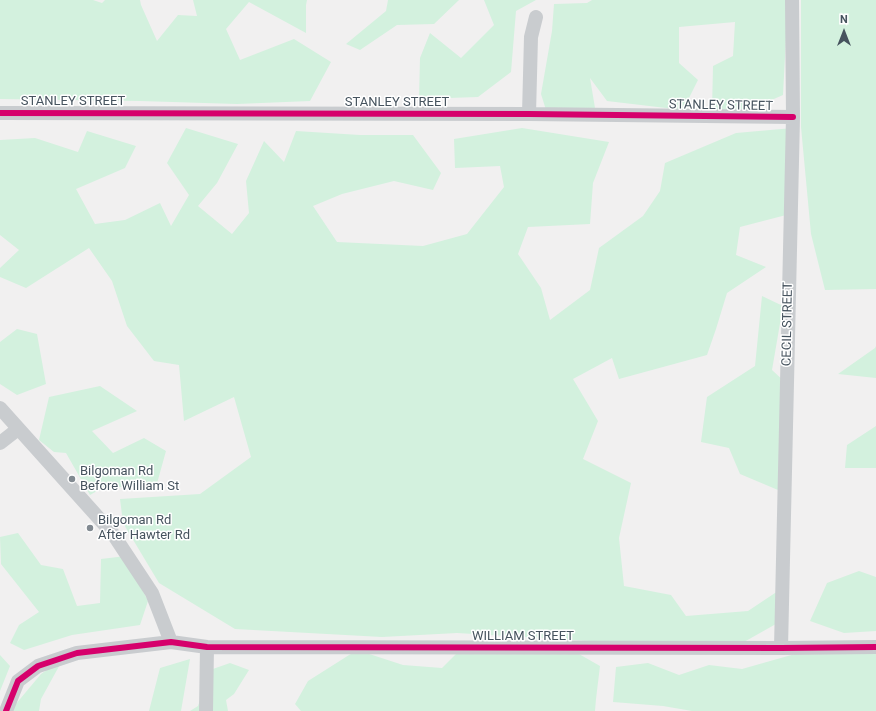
<!DOCTYPE html>
<style>
body{margin:0}
#map{position:relative;width:876px;height:711px;overflow:hidden;background:#f1f0f0;font-family:Roboto,sans-serif}
canvas{display:block}
.north{position:absolute;left:824px;top:12px;width:40px;height:40px;-webkit-text-stroke:3px #fff;paint-order:stroke;rotate:0deg;font-size:11px;font-weight:700;line-height:16px;text-align:center;color:#46535e}
.north::after{content:'';display:block;margin:auto;width:14px;height:18px;background:#46535e;clip-path:polygon(50% 0,100% 100%,50% 72%,0 100%)}
</style>
<div id="map">
<canvas width="876" height="711"></canvas>
<div class="north">N</div>
</div>
<script>
const context = document.querySelector('canvas').getContext('2d');
context.lineJoin = 'round';
function fillPath(path, color) { context.fillStyle = color; context.fill(path, 'evenodd'); }
function trace(path, color, width, dash) { context.strokeStyle = color; context.lineWidth = width; context.lineCap = dash ? 'butt' : 'round'; context.setLineDash(dash || []); context.stroke(path); }
function write(font, color, halo, rows, align = 'center') {
  context.font = font + ' Roboto,sans-serif'; context.lineWidth = 3; context.setLineDash([]); context.textBaseline = 'middle'; context.strokeStyle = halo; context.fillStyle = color; for (const [text, x, y, turn = 0] of rows) {
    context.save(); context.translate(x, y); context.rotate((+turn || 0) * Math.PI / 180); context.textAlign = isNaN(turn) ? turn : align; if (halo) context.strokeText(text, 0, 0); context.fillText(text, 0, 0); context.restore();
  }
}
const green = new Path2D(`
 M0 0H93L102 3 105 0H140L141 5 157 41 178 15 197 16 193 0H307L306 5V33L249 2 226 29 240 60 294 39 331 62 310 101 237 104 140 101 0 99Z
 M388 0H459L434 24 397 25 360 50 346 44 386 11Z
 M484 0H536L516 11 511 72 478 97 419 99 420 58 430 33 461 58 494 25Z
 M592 0H788L783 95 751 109 712 110 713 66 733 56 735 22 679 27V63L698 80 683 110 607 101 590 78 595 108 546 110 541 94 552 31 554 4 587 3Z
 M801 0H876V289L825 290 811 234 801 127Z
 M186 128 238 144 217 183 198 206 232 234 249 213 246 181 264 141 284 162 296 131 360 135H413L441 173 433 190 394 181 342 194 313 206 337 242 423 246 467 234 504 187 500 166 455 168 454 139 522 128 609 142 593 183 590 224 528 227 518 254 541 288 550 320 590 290 599 248 643 216 660 191 665 163 736 133 793 128 790 214 740 227 736 255 766 267 727 293 716 329 707 355 619 379 612 358 573 379 598 421 583 459 631 483 619 538 624 586 671 595 686 616 748 611 784 587 783 620 744 642 639 644 457 633 382 637 235 629 159 583 123 523 120 499 200 494 251 457 234 397 184 421 179 365 154 361 127 326 112 281 89 248 26 288 0 277V268L19 250 0 235V140L35 138 78 152 87 131 136 146 125 168 76 189 95 224 125 220 160 203 171 226 189 195 167 163Z
 M762 296 783 306 772 370 786 383 783 440 778 490 740 474 729 448 701 442 707 397 755 366Z
 M17 329 37 334 46 384 17 395 0 384V342Z
 M876 346V378L838 374 875 348Z
 M100 386 137 411 92 431 113 453 144 438 166 451 156 487H104L90 495 66 453 54 452 39 440 49 397Z
 M876 426V468H845L847 445Z
 M18 533 41 565 63 569 77 606 100 603 101 559 126 556 148 601 140 625 72 635 24 650 10 643 19 625 39 612 1 564 0 537Z
 M859 571 876 577V631L844 633 810 621 827 583Z
 M357 650 403 665 442 668 460 650 579 654 600 666 596 699 595 711H301L295 704 308 681Z
 M809 650 876 652V711H692L663 706 613 702 616 667 648 663 679 675 709 665 742 669Z
 M0 655 10 666 0 691Z
 M63 659 41 699 39 711H10L41 674Z
 M190 659 181 711H149L160 668Z
 M230 663 249 670 234 694 226 700 228 711H190L198 706 210 670Z`);
const street = new Path2D(`
 M0 113 529 114 793 117
 M529 114 531 37 536 17
 M0 408 113 534 152 593 171 642
 M0 443 18 429
 M781 648 793 117 792 0
 M6 711 18 681 38 666 77 653 171 642 207 647 781 648 876 647
 M206 711 207 647`);
const cycleway = new Path2D(`
 M0 113 529 114 793 117
 M6 711 18 681 38 666 77 653 171 642 207 647 781 648 876 647`);
const markers = [
 [72,479,4,"#828a91"],
 [90,528,4,"#828a91"]
];
const streetNames = [
 ["STANLEY STREET",73,102],
 ["STANLEY STREET",397,103],
 ["STANLEY STREET",721,106,1],
 ["CECIL STREET",788,324,-89],
 ["WILLIAM STREET",523,637]
];
const poiNames = [
 ["Bilgoman Rd",80,472],
 ["Before William St",80,487],
 ["Bilgoman Rd",98,521],
 ["After Hawter Rd",98,536]
];
fillPath(green, '#d3f1de');
trace(street, '#c9cccf', 14);
trace(cycleway, '#d6006c', 6);
for (const [x, y, r, color] of markers) { const dot = new Path2D(); dot.arc(x, y, r, 0, 2 * Math.PI); context.fillStyle = color; context.fill(dot); trace(dot, '#fff', 1.5); }
write('13px', '#46535e', '#fff', streetNames);
write('13px', '#46535e', '#fff', poiNames, 'left');
</script>
